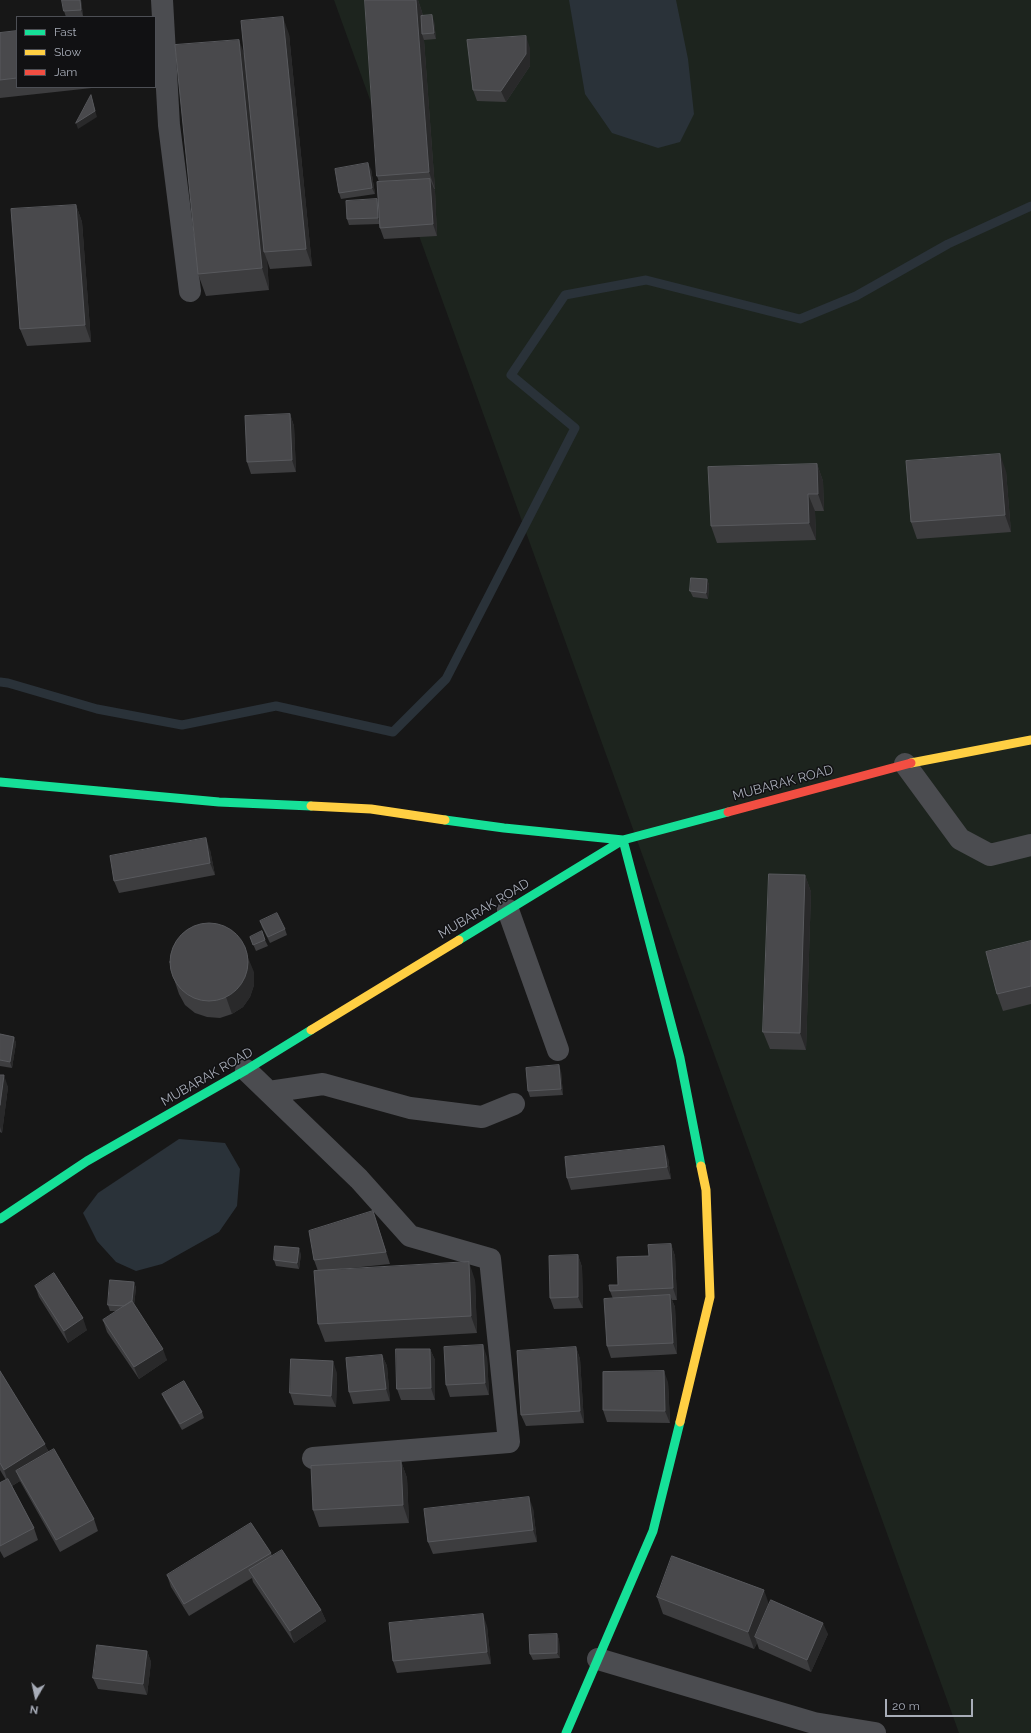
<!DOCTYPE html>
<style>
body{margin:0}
#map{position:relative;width:1031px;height:1733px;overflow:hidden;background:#171717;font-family:Raleway,sans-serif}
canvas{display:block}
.legend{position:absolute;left:16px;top:16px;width:140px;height:72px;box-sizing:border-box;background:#111113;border:1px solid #4d4f55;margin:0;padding:5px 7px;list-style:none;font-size:12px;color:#a8adb8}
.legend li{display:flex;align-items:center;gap:8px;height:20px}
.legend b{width:20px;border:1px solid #4d4f55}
.north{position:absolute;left:16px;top:1677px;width:40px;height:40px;-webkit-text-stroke:3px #111113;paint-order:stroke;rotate:189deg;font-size:11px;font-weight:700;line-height:16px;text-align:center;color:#a8adb8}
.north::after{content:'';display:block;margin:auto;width:14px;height:18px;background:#a8adb8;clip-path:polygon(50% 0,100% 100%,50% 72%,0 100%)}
.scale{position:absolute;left:885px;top:1699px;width:88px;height:18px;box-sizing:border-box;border:2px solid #a8adb8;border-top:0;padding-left:5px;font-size:12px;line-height:14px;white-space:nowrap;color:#a8adb8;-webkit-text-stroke:3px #111113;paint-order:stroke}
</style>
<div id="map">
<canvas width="1031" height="1733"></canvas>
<ul class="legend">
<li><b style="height:5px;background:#16e098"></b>Fast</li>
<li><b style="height:5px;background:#ffcf43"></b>Slow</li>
<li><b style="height:5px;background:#f24e42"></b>Jam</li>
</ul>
<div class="north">N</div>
<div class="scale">20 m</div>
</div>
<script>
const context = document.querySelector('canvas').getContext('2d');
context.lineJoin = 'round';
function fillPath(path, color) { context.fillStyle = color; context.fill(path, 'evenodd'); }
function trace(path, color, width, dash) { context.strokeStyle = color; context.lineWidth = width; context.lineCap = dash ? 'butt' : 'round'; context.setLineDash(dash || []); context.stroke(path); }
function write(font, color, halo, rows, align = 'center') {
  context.font = font + ' Raleway,sans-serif'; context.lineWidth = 3; context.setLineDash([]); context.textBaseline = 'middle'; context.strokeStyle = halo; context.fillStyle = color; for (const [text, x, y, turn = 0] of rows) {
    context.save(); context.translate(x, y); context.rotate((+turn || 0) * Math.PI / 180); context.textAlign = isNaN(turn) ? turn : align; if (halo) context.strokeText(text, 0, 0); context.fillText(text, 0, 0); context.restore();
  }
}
const green = new Path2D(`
 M334 0H1031V1733H959Z`);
const water = new Path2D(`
 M569 0H676L688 59 694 114 680 142 658 148 612 133 585 94Z
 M179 1139 225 1143 240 1169 237 1206 219 1232 162 1264 136 1271 116 1262 97 1241 83 1213 98 1193Z`);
const stream = new Path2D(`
 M0 682 8 683 97 709 182 725 276 706 393 732 446 679 575 428 511 375 565 295 646 280 800 319 856 296 948 244 1031 206`);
const street = new Path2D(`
 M162 0 169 125 190 291
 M905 764 960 839 990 855 1031 845
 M508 910 558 1050
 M246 1070 359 1179 410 1236 490 1259 509 1442 313 1458
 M269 1092 323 1084 410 1108 482 1117 514 1104
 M598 1659 814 1723 875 1733`);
const fast = new Path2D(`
 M0 782 219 802 311 806
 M445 820 504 828 623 840 680 1058 701 1166
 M459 940 623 840 728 812
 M0 1219 87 1161 246 1070 311 1030
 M566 1733 653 1531 680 1422`);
const slow = new Path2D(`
 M911 763 1031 740
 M311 806 371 809 445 820
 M311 1030 459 940
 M680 1422 710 1297 706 1190 701 1166`);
const jam = new Path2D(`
 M728 812 911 763`);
const wall = new Path2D(`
 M62 0H81L83 16 66 17 64 11Z
 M365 0H418L422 12 423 16 434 21 436 39 424 40 435 189H434L435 191 437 236 384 239 380 228 379 224 349 225 347 219 378 202 379 182 377 176Z
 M17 31V87H101L0 98V33Z
 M289 34 312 266 270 269 267 260 269 290 206 296 198 274 244 53Z
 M530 48V66L506 102 477 101 473 90Z
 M371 169 375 194 341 199 339 193Z
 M76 205 82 222 91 342 27 346 20 329Z
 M290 414 294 426 296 472 251 474 247 462Z
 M817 464 823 481 824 511H815L816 540 717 543 711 526Z
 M1006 471 1011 532 917 539 911 522Z
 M707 579 709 585 708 599 693 597 690 591Z
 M210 850 215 875 119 893 114 881Z
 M805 875 811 892 806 1050 770 1049 763 1032Z
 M260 921 285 929 287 935 270 943 262 927Z
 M250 937 265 940 268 946 256 951Z
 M1031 941V1004L1003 1011 997 994Z
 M254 972V985L250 997 243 1007 232 1014 220 1018 207 1017 195 1013 185 1005 179 994 173 976Z
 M0 1034 14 1037 16 1043 12 1068 0 1066Z
 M561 1071 563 1095 530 1097 528 1091Z
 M0 1075 8 1087 2 1133 0 1132Z
 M668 1158 671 1179 571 1190 567 1178Z
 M377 1223 390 1264 332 1270 475 1280 477 1333 325 1342 318 1324V1271L314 1260Z
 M671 1244 675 1256 677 1300H672L675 1307 677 1354 611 1358 607 1346 613 1299 610 1291 618 1285 649 1256Z
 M301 1254 299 1269 276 1266 274 1260Z
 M578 1255 582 1267 583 1308 554 1309 550 1298Z
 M134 1282 136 1288 134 1305 167 1360 139 1379 107 1332 103 1320 117 1311H110L108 1305Z
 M35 1286 87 1330 68 1343 39 1297Z
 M576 1347 580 1359 584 1423 526 1426 521 1415Z
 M430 1349 435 1360V1400H401L397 1389Z
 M382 1355 387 1366 390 1401 353 1404 349 1392Z
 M487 1357 489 1395 450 1397 446 1385Z
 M0 1371 49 1452 94 1519 98 1531 60 1552 20 1481 12 1486 34 1528 38 1540 4 1558 0 1551V1483L6 1480 0 1470Z
 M337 1373 336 1407 294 1405 290 1393Z
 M668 1382 670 1423 607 1422 603 1410Z
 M162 1394 202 1412 204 1418 182 1430 164 1399Z
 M401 1461 407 1478 409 1523 319 1527 313 1510Z
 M533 1508 537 1542 433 1554 428 1542Z
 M271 1553 272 1556 321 1610 326 1621 294 1643 253 1582 252 1578 189 1616 171 1587 167 1575Z
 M657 1597 769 1604 828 1634 811 1672 759 1649 757 1643 754 1649 663 1614Z
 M487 1626 491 1664 397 1673 393 1661Z
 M557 1634 559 1640 560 1658 533 1660 530 1654Z
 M147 1651 151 1662 147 1695 98 1689 93 1678Z`);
const shadedWall = new Path2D(`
 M80 0H81L83 16 81 10Z
 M416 0H418L422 12 424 34H422L424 40 435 189 429 172Z
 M432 15 434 21 436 39 434 33Z
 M283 17 289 34 312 266 306 249Z
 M526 36 530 48V66L506 102 501 91Z
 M239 40 247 61 264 252 267 260 269 290 262 268Z
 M91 95 97 117 78 129 76 123Z
 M368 163 371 169 375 194 372 188Z
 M430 179 435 191 437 236 433 224Z
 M377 199 379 205 380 224 378 218Z
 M76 205 82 222 91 342 85 325Z
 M290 414 294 426 296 472 292 460Z
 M1000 454 1006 471 1011 532 1005 515Z
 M817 464 823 481 824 511 818 494Z
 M808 494 815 511 816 540 809 523Z
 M707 579 709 585 708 599 706 593Z
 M206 838 210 850 215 875 210 863Z
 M805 875 811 892 806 1050 800 1033Z
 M247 955 254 972V985L250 997 243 1007 232 1014 226 997Z
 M14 1037 16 1043 12 1068 10 1062Z
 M559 1065 561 1071 563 1095 561 1089Z
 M4 1075 8 1087 2 1133 0 1127V1105Z
 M664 1146 668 1158 671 1179 667 1167Z
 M671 1244 675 1256 677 1300 673 1288Z
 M299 1248 301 1254 299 1269 297 1263Z
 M578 1255 582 1267 583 1308 578 1297Z
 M469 1262 475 1280 477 1333 471 1316Z
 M134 1282 136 1288 133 1313 131 1307Z
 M670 1295 675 1307 677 1354 673 1343Z
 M83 1318 87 1330 68 1343 64 1331Z
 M483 1345 487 1357 489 1395 485 1383Z
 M576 1347 580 1359 584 1423 580 1411Z
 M163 1349 167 1360 139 1379 134 1367Z
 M430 1349 435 1360V1400L431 1388Z
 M382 1355 387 1366 390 1401 386 1389Z
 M333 1361 337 1373 336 1407 331 1396Z
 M664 1371 668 1382 670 1423 665 1411Z
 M45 1444 52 1461 16 1471 20 1481 10 1487 4 1470Z
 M401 1461 407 1478 409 1523 403 1505Z
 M529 1497 533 1508 537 1542 533 1530Z
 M764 1590 770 1607 755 1637 757 1643 754 1649 748 1632Z
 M321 1610 326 1621 294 1643 290 1631Z
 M483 1614 487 1626 491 1664 487 1652Z
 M823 1623 828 1634 811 1672 807 1660Z
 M557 1634 559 1640 560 1658 557 1653Z
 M147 1651 151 1662 147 1695 143 1684Z`);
const building = new Path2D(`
 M62 0H80L81 10 64 11Z
 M365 0H416L429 172 377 176Z
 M432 15 434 33 422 34 421 16Z
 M283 17 306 249 264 252 241 21Z
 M17 31V78L0 80V33Z
 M526 36V54L501 91 473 90 467 40Z
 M239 40 262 268 198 274 175 45Z
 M91 95 95 111 76 123Z
 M368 163 372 188 339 193 335 169Z
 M430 179 433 224 380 228 377 182Z
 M377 199 378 218 347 219 346 201Z
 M76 205 85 325 20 329 11 209Z
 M290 414 292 460 247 462 245 416Z
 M1000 454 1005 515 911 522 906 461Z
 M817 464 818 494H808L809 523 711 526 708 467Z
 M691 578 707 579 706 593 690 591Z
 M206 838 210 863 114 881 110 856Z
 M769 874 805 875 800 1033 763 1032Z
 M277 913 285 929 268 937 260 921Z
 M170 962a39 39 0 1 1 78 0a39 39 0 1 1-78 0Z
 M262 931 265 940 253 945 250 937Z
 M1031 941V986L997 994 986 952Z
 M0 1034 14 1037 10 1062 0 1060Z
 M559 1065 561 1089 528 1091 526 1068Z
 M0 1075H4L0 1105Z
 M664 1146 667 1167 567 1178 565 1157Z
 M373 1211 386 1252 314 1260 309 1231Z
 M671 1244 673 1288 610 1291 609 1285H618L617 1257 649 1256 648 1245Z
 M275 1246 299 1248 297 1263 274 1260Z
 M578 1255V1297L550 1298 549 1256Z
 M469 1262 471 1316 318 1324 314 1271Z
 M54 1273 83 1318 64 1331 35 1286Z
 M110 1280 134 1282 132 1301 124 1306 108 1305Z
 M670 1295 673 1343 607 1346 604 1299Z
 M132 1301 163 1349 134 1367 103 1320Z
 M483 1345 485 1383 446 1385 444 1347Z
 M576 1347 580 1411 521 1415 517 1351Z
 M396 1349H430L431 1388 397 1389Z
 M382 1355 386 1389 349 1392 346 1358Z
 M291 1359 333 1361 331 1396 290 1393Z
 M0 1371 45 1444 4 1470 0 1463Z
 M664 1371 665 1411 603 1410V1372Z
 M184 1381 202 1412 180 1424 162 1394Z
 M54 1449 94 1519 56 1540 16 1471Z
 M401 1461 403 1505 313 1510 311 1466Z
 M8 1479 34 1528 0 1546V1483Z
 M529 1497 533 1530 428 1542 424 1509Z
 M251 1523 271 1553 184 1604 167 1575Z
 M282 1550 321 1610 290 1631 249 1570Z
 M672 1556 764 1590 748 1632 657 1597Z
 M771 1600 823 1623 807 1660 755 1637Z
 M483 1614 487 1652 393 1661 389 1623Z
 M557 1634V1653L530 1654 529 1635Z
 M97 1645 147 1651 143 1684 93 1678Z`);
const streetNames = [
 ["MUBARAK ROAD",783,783,-15],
 ["MUBARAK ROAD",484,909,-31],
 ["MUBARAK ROAD",207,1077,-30]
];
fillPath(green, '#1d241e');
fillPath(water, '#2a3239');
trace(stream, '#2a3239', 9);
trace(street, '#4b4c50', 22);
trace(fast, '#16e098', 9);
trace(slow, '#ffcf43', 9);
trace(jam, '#f24e42', 9);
fillPath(wall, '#3d3d3f');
fillPath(shadedWall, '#29292a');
fillPath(building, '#49494c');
trace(building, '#58595d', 1);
write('13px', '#a8adb8', '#111113', streetNames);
</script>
